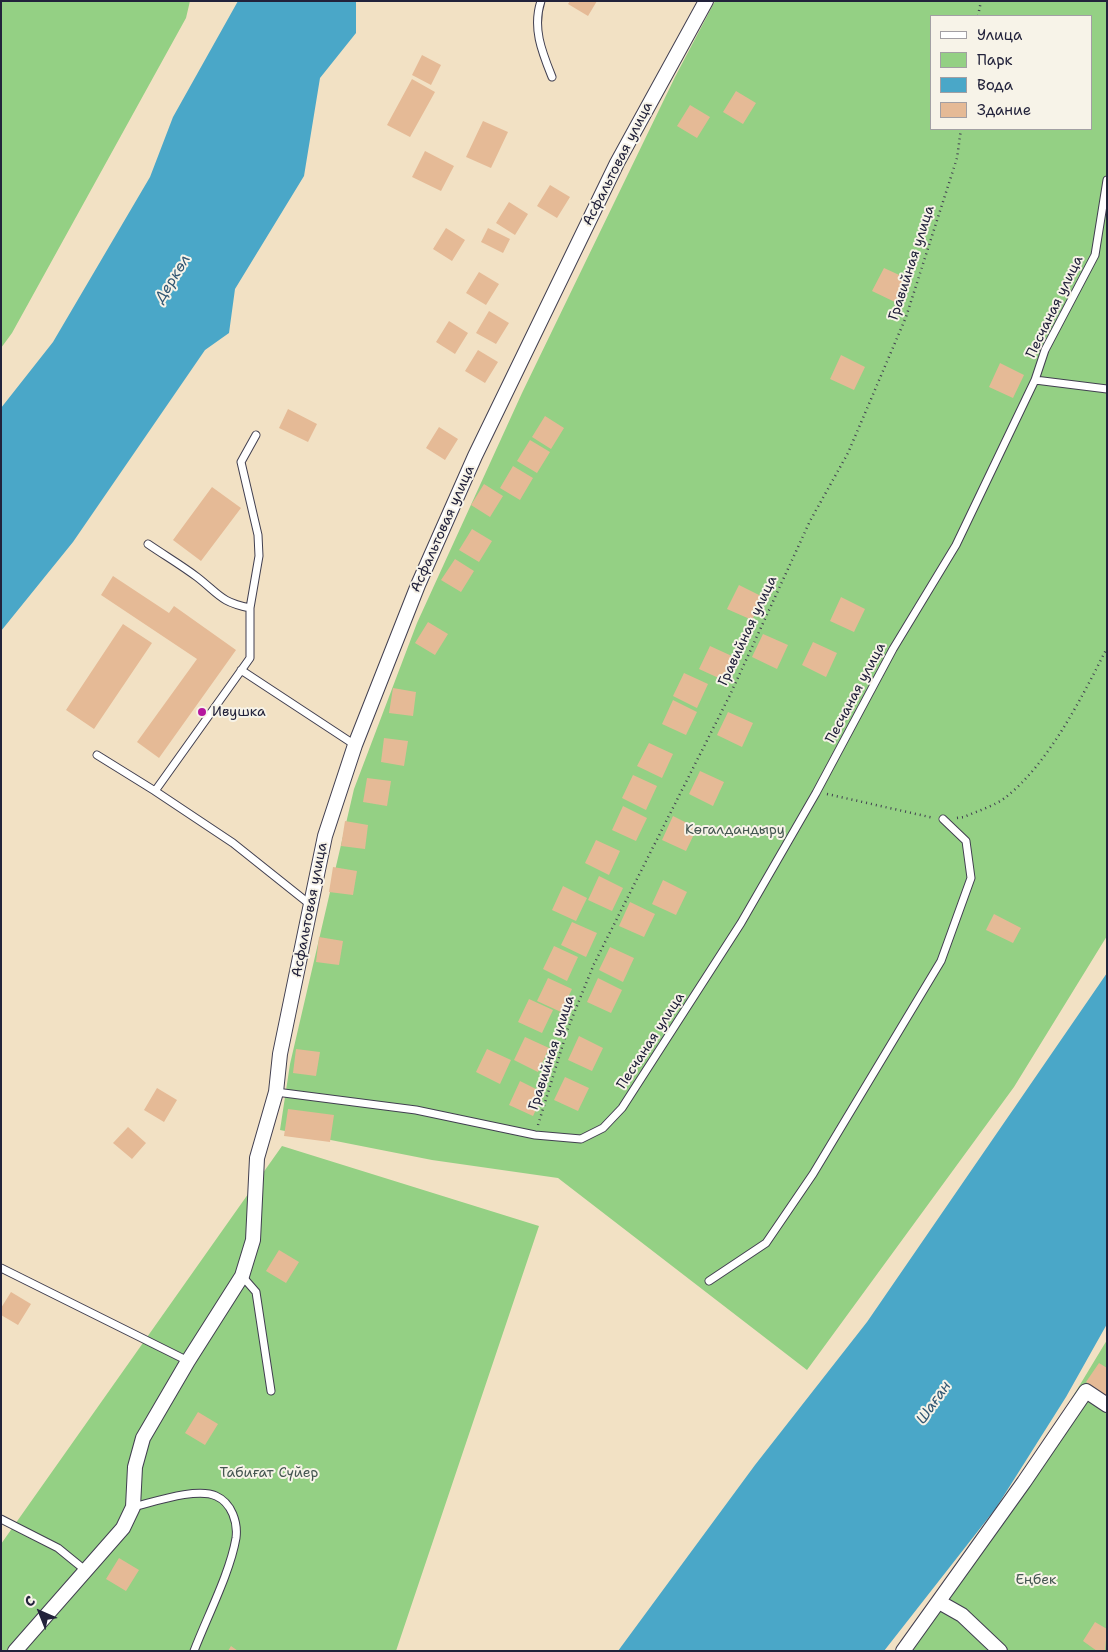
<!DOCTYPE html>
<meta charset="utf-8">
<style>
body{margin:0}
#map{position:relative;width:1108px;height:1652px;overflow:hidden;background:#f2e1c4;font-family:"Shantell Sans",sans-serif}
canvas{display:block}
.frame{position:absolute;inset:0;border:2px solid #22223b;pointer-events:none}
.legend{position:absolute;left:930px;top:15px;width:162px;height:115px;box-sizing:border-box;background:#f7f3e8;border:1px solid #a29fa3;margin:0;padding:6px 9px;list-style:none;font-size:15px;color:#22223b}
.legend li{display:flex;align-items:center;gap:10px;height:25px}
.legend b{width:25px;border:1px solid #a29fa3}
.north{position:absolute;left:15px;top:1587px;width:50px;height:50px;-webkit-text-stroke:4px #f7f3e8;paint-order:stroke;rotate:316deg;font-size:14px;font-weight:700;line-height:20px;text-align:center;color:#22223b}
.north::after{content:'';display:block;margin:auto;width:18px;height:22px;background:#22223b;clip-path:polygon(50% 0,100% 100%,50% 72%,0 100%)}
</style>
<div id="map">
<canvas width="1108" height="1652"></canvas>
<div class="frame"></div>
<ul class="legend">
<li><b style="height:6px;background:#fff"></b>Улица</li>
<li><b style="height:14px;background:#94d084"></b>Парк</li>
<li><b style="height:14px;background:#4aa7c8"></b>Вода</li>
<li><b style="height:14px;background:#e5ba96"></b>Здание</li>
</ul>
<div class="north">С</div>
</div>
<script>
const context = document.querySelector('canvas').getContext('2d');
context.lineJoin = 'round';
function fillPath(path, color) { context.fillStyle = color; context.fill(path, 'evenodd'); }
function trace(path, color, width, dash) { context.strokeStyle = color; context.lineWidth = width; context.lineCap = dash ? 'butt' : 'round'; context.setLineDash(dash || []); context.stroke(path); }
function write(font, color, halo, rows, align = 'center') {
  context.font = font + ' "Shantell Sans",sans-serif'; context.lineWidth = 4; context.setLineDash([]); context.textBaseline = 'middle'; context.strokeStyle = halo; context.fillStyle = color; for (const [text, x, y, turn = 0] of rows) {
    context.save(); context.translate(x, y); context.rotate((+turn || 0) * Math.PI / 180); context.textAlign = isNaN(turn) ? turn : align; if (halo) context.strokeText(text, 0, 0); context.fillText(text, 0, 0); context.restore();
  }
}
const green = new Path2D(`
 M1 1H190L186 18 12 333 1 348Z
 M715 1H1107V936L1014 1087 807 1370 558 1178 432 1160 280 1130 290 1064 354 789 417 623 522 393 675 77ZM932 16H1092V129H932Z
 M282 1146 539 1226 396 1651H1V1544Z
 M1107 1340V1651H895L937 1599 1029 1469Z`);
const water = new Path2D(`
 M238 1H356V33L320 78 304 176 235 289 229 333 205 350 73 542 1 631V408L53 342 150 177 173 117Z
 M1107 973V1324L1066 1397 996 1508 884 1651H618L755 1465 867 1322Z`);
const building = new Path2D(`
 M570 1H597L588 16 568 4Z
 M422 55 441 65 431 85 412 75Z
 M412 79 435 92 410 137 387 125Z
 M736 91 756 103 743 124 723 112Z
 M690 105 710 117 697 138 677 126Z
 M483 121 508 132 491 168 466 157Z
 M425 151 454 166 441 191 412 177Z
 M550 185 570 197 557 218 537 206Z
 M509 202 528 214 515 235 496 223Z
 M446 228 465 240 452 261 433 249Z
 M488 228 510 239 503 253 481 242Z
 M884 268 908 279 897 303 872 291Z
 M479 272 499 284 486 305 466 293Z
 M489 311 509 323 496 344 476 333Z
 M449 321 468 333 455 354 436 342Z
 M478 350 498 362 485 383 465 371Z
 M841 355 865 367 854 390 830 379Z
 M1000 363 1024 375 1013 398 989 387Z
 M288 409 317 424 308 442 279 428Z
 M545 416 564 428 551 449 532 437Z
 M439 427 458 439 445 460 426 448Z
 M530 440 550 452 537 473 517 461Z
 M513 466 533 478 520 500 500 488Z
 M484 484 503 496 490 517 471 505Z
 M212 487 241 508 201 561 173 540Z
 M472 529 492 541 479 562 459 550Z
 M455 559 474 571 461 592 441 580Z
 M113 576 169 613 174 606 236 650 159 758 137 742 197 659 101 595Z
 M739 585 763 597 752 620 727 609Z
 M841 597 865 609 854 632 830 621Z
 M428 622 448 634 435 655 415 643Z
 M123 624 152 643 94 729 66 710Z
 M763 634 788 645 777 669 752 657Z
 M813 642 837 653 826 677 802 665Z
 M710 646 734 657 723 680 699 669Z
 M684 673 708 684 697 708 673 696Z
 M393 688 416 692 413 716 389 713Z
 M673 700 697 712 686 735 662 724Z
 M728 712 753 723 742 747 717 735Z
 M384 738 408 741 404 766 381 762Z
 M649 743 673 754 662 778 637 766Z
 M700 771 724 782 713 806 689 794Z
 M633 775 657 786 646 810 622 798Z
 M367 778 391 781 387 806 363 802Z
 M623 806 647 818 636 841 612 830Z
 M673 816 697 828 686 851 662 840Z
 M345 821 368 825 365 849 341 846Z
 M596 840 620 851 609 875 585 863Z
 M333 867 357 871 353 895 329 892Z
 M599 876 623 888 612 911 588 900Z
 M663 880 687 892 676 915 652 904Z
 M563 886 587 898 576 921 552 910Z
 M630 902 655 914 644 937 619 926Z
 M994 914 1021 928 1013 943 986 930Z
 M572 922 597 933 586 957 561 945Z
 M319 937 343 941 339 965 316 962Z
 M554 946 578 957 567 981 543 969Z
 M610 947 634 958 623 982 599 970Z
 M548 978 572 989 561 1012 537 1001Z
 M598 978 622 990 611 1013 587 1002Z
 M529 999 553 1010 542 1033 518 1022Z
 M579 1036 603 1048 592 1071 568 1060Z
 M525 1037 549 1048 538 1072 514 1060Z
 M296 1049 320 1052 316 1076 293 1073Z
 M487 1049 511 1060 500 1084 476 1072Z
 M565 1077 589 1088 578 1111 554 1100Z
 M520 1081 544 1093 533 1116 509 1105Z
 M157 1088 177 1100 164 1122 144 1110Z
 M288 1109 334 1115 330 1142 284 1136Z
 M128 1127 146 1143 132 1159 113 1143Z
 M279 1250 299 1262 286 1283 266 1271Z
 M11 1292 31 1304 18 1325 1 1315V1308Z
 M1099 1363 1107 1368V1396L1086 1382Z
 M198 1412 218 1424 205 1445 185 1433Z
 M119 1558 139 1570 126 1591 106 1579Z
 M1095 1622 1107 1629 1105 1651H1097L1083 1641Z
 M231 1646 238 1651H228Z`);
const path = new Path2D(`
 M978 16 981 1
 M827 794 934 818
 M957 818 964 817C977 811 995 806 1006 797 1049 763 1082 697 1107 648
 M538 1125 568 1028 594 964 730 695 810 521 848 453 906 317 957 158 961 129`);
const service = new Path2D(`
 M541 1C532 28 542 52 552 77
 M1035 380 1107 389
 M256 435 241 462 258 535 259 556 250 608V658L155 791 233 843 312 906
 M148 544C164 555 181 565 197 577 219 594 220 602 250 608
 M241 670 355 745
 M97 755 155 791
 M276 1092 416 1110 535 1135 581 1139 603 1128 622 1108 741 923 816 793 893 649 956 545 1035 380 1045 350 1095 255 1107 180
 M1 1268 188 1361
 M242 1276 256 1292 271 1391
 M709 1281 766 1243 813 1174 941 961 971 878 966 841 943 819
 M133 1507C154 1502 197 1487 216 1496 232 1503 238 1523 236 1538 230 1573 207 1617 194 1651
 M1 1519 58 1548 85 1570`);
const minor = new Path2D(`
 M939 1602 962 1615 1000 1651
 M15 1651 123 1528 133 1507 135 1467 143 1438 188 1361 242 1276 253 1240 257 1158 276 1092 280 1054 325 836 355 745 418 585 475 456 617 163 706 1
 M903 1651 1024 1482 1086 1391 1107 1405`);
const markers = [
 [202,712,5,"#b5179e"]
];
const streetNames = [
 ["Асфальтовая улица",618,164,-63],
 ["Гравийная улица",912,263,-72],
 ["Песчаная улица",1055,307,-64],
 ["Асфальтовая улица",443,529,-66],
 ["Гравийная улица",748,631,-65],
 ["Песчаная улица",856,693,-62],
 ["Асфальтовая улица",310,910,-79],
 ["Песчаная улица",651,1041,-57],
 ["Гравийная улица",552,1053,-72]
];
const poiNames = [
 ["Ивушка",212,712]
];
const parkNames = [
 ["Көгалдандыру",735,830],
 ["Табиғат Сүйер",269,1473],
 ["Еңбек",1036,1580]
];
const waterNames = [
 ["Деркөл",173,279,-58],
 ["Шаған",934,1403,-55]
];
fillPath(green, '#94d084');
fillPath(water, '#4aa7c8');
fillPath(building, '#e5ba96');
trace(service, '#413f50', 9);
trace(minor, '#413f50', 16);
trace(path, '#413f50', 2.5, [1, 4]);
trace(service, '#fff', 7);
trace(minor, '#fff', 14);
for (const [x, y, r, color] of markers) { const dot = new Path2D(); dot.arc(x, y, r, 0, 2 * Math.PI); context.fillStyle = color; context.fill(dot); trace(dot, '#f7f3e8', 2); }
write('14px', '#22223b', '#f7f3e8', streetNames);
write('14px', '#22223b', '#f7f3e8', poiNames, 'left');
write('14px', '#445651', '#f7f3e8', parkNames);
write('italic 15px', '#325773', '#f7f3e8', waterNames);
</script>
